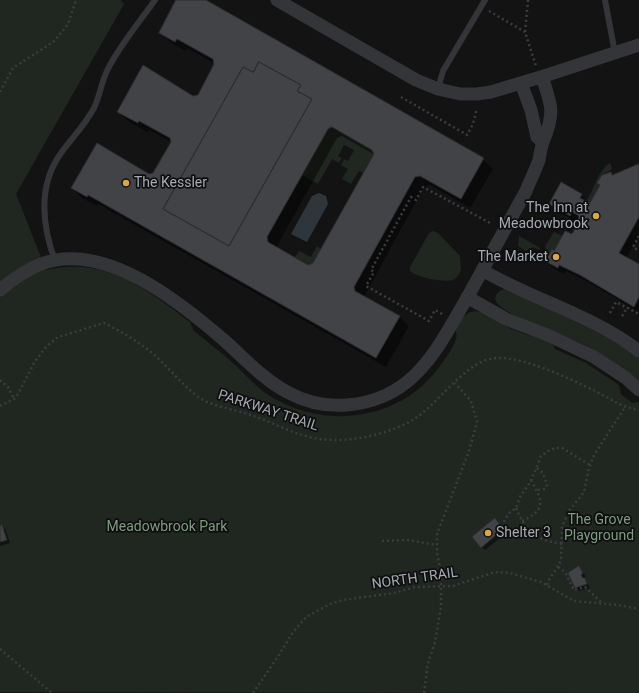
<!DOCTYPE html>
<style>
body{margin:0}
canvas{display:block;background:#131314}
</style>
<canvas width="639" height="693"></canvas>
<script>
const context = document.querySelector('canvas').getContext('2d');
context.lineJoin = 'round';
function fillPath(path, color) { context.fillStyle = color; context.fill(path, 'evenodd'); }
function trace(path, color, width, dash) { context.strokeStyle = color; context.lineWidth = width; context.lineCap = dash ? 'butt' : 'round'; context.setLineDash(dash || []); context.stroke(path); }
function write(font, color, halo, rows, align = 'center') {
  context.font = font + ' Roboto,sans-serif'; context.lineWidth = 3.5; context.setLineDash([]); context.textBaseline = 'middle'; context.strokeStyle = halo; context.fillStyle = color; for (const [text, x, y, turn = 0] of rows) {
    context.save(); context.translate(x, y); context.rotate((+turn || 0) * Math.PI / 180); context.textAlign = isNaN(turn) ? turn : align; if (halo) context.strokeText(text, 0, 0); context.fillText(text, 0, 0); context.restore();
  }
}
const green = new Path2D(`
 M0 0H121L124 4 16 194 46 270C106 256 145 288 190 322L194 331C207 342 221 352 234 364 247 376 259 390 275 399 332 431 405 418 442 363 447 356 454 347 456 339 457 336 456 334 456 330 457 324 464 314 471 312 484 308 500 324 512 329 524 335 539 337 552 342L555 349 586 363 619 385 621 394 632 403 639 402V693L0 692Z
 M332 127 372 150 374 154 364 173 359 171 351 184 342 179 348 169 341 165 344 159 348 161 354 150 344 145 338 156 342 158 339 163 332 159 318 184 302 175 328 129Z
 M610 163 612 169 602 175 597 183 600 185 590 203 586 201C595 189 597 171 610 163Z
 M433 231 438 233 460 256 461 270C459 274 457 278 453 280 445 283 415 277 410 271V267L429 233Z
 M554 232 563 236 554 251 552 249 547 257 545 246Z
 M519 236 540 248 539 250 533 247 526 251 518 246Z
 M317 246 321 249 313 263 308 265 295 257 299 251 311 257Z
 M506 289C551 312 598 328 639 358V382C619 368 600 352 578 342 561 334 507 316 498 304 492 297 498 290 506 289Z`);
const water = new Path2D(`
 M319 193 326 196 328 204 307 242 291 234 312 196Z`);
const shadow = new Path2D(`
 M177 0H206L483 159 493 169 470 208 430 185 424 187 364 297 399 316 409 326 386 367 98 204 97 206 82 198 72 188 154 174 172 142 149 130 147 132 128 121 118 112 198 96 215 64 187 48 185 51 170 42 161 32ZM342 136 375 155 314 264 308 266 276 248 337 138Z
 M639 165V235L626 258 639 265V312L588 282 566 271 564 274 553 268 546 261 572 236 580 221 578 219 577 222 556 211 550 204 581 195 590 205 610 173 613 176Z
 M498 523 506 533 485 550 482 547Z
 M2 526 5 529 10 543 0 546V527Z
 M579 567 586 577 584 578 590 588 579 591 576 587Z`);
const building = new Path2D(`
 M176 0H206L484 158 461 199 420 176 415 177 354 287 355 291 400 316 376 358 88 195 87 197 71 188 97 143 149 174 153 173 171 142 170 138 139 121 138 123 117 112 143 65 193 96 198 95 214 64 213 59 177 39 175 42 159 33ZM259 62 301 85 297 91 312 99 229 246 163 209 243 67 253 72ZM332 127 372 150 374 154 313 263 308 265 268 242 267 237 328 129Z
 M259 62 301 85 297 91 312 99 229 246 163 209 243 67 253 72Z
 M639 164V217L619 253 639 264V297L634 307 580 275 559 265 558 268 545 261 552 249 554 251 565 231 572 234 580 221 578 219 579 216 572 212 570 216 549 204 561 182 582 194 580 198 590 203 600 185 597 183 602 175 611 172 612 175Z
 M495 518 503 529 481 548 472 537Z
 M2 525 7 540 0 542V526Z
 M579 566 583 573 581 575 583 578H585L587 584 575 588 568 573Z`);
const path = new Path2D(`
 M528 0 525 32 536 66
 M489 11 525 32
 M0 92 13 68 53 42 62 32 68 24 76 0
 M401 97 467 135 473 124 477 108
 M639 236 633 247 639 251
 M610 313 616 302 639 314
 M442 314 435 310 429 321 366 286 374 272 371 270 411 197 416 200 423 187 492 224
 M622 316 627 308
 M0 380 8 387 14 399
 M0 406 14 399 18 394 34 363 46 347 58 337 104 323C124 333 143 344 160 360 172 372 183 385 197 396 212 407 233 409 251 415 272 422 292 434 314 438 345 444 383 436 411 421 439 405 466 358 498 358 524 357 571 379 595 391 610 398 622 408 639 410
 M537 468 543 473 547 485 545 489 537 490
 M516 508C527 533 534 539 562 544
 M522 521C545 511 544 501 531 481
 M501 526 509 513 516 508 520 497 531 481 541 456 548 451 555 448H562L590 465
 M382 541 408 540 436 545
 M558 567 565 572 574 590 585 587 603 604
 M547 585 549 580 561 561 562 527 568 512 584 492 589 468 594 455 625 407
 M0 649 52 693
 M253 693 279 655 293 632 306 617 330 604 343 600 394 593 415 587 453 586 495 572 510 573 541 582 574 601 618 605 639 609
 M424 693 428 663 435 642 441 606V573L437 553V534L469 451 477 422 471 401 455 383`);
const service = new Path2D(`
 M605 0 615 53
 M438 89 443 71 485 0
 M55 261C42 225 38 185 61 153 72 138 85 125 94 108 100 96 101 83 107 71 117 49 141 20 155 0`);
const minor = new Path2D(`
 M277 0 416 80 438 89 460 94H477L491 92 544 76 639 45
 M521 83 531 110 537 137 543 142
 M482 270C533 300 592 315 639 351
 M0 290C12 280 26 270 41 264 104 240 180 302 225 341 245 359 264 380 289 393 326 413 374 408 407 382 434 360 449 328 467 298 487 262 506 227 526 191 530 181 535 171 539 160 540 154 541 148 543 142 555 113 552 106 542 77
 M467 297 506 319 550 336 594 357 626 378 639 390`);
const markers = [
 [126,183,4,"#daa745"],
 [596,216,4,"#daa745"],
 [556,257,4,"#daa745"],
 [488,533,4,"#daa745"]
];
const poiNames = [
 ["The Kessler",134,183],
 ["The Inn at",588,208,"right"],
 ["Meadowbrook",588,224,"right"],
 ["The Market",548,257,"right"],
 ["Shelter 3",496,533]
];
const streetNames = [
 ["PARKWAY TRAIL",268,411,18],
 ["NORTH TRAIL",415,579,-8]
];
const parkNames = [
 ["The Grove",599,520],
 ["Playground",599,536],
 ["Meadowbrook Park",167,527]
];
fillPath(green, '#202620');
fillPath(water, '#2e353b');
fillPath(shadow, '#0007');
fillPath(building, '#424347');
trace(building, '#2d2d30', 1);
trace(path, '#3a3c40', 2.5, [2, 3]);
trace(service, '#343539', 6);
trace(minor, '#343539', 13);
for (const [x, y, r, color] of markers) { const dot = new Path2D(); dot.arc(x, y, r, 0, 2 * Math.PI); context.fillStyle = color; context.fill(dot); trace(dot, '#0e0e0f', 1.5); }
write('14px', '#a6aab3', '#0e0e0f', poiNames, 'left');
write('14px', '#a6aab3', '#0e0e0f', streetNames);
write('14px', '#7f9c81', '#0e0e0f', parkNames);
</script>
